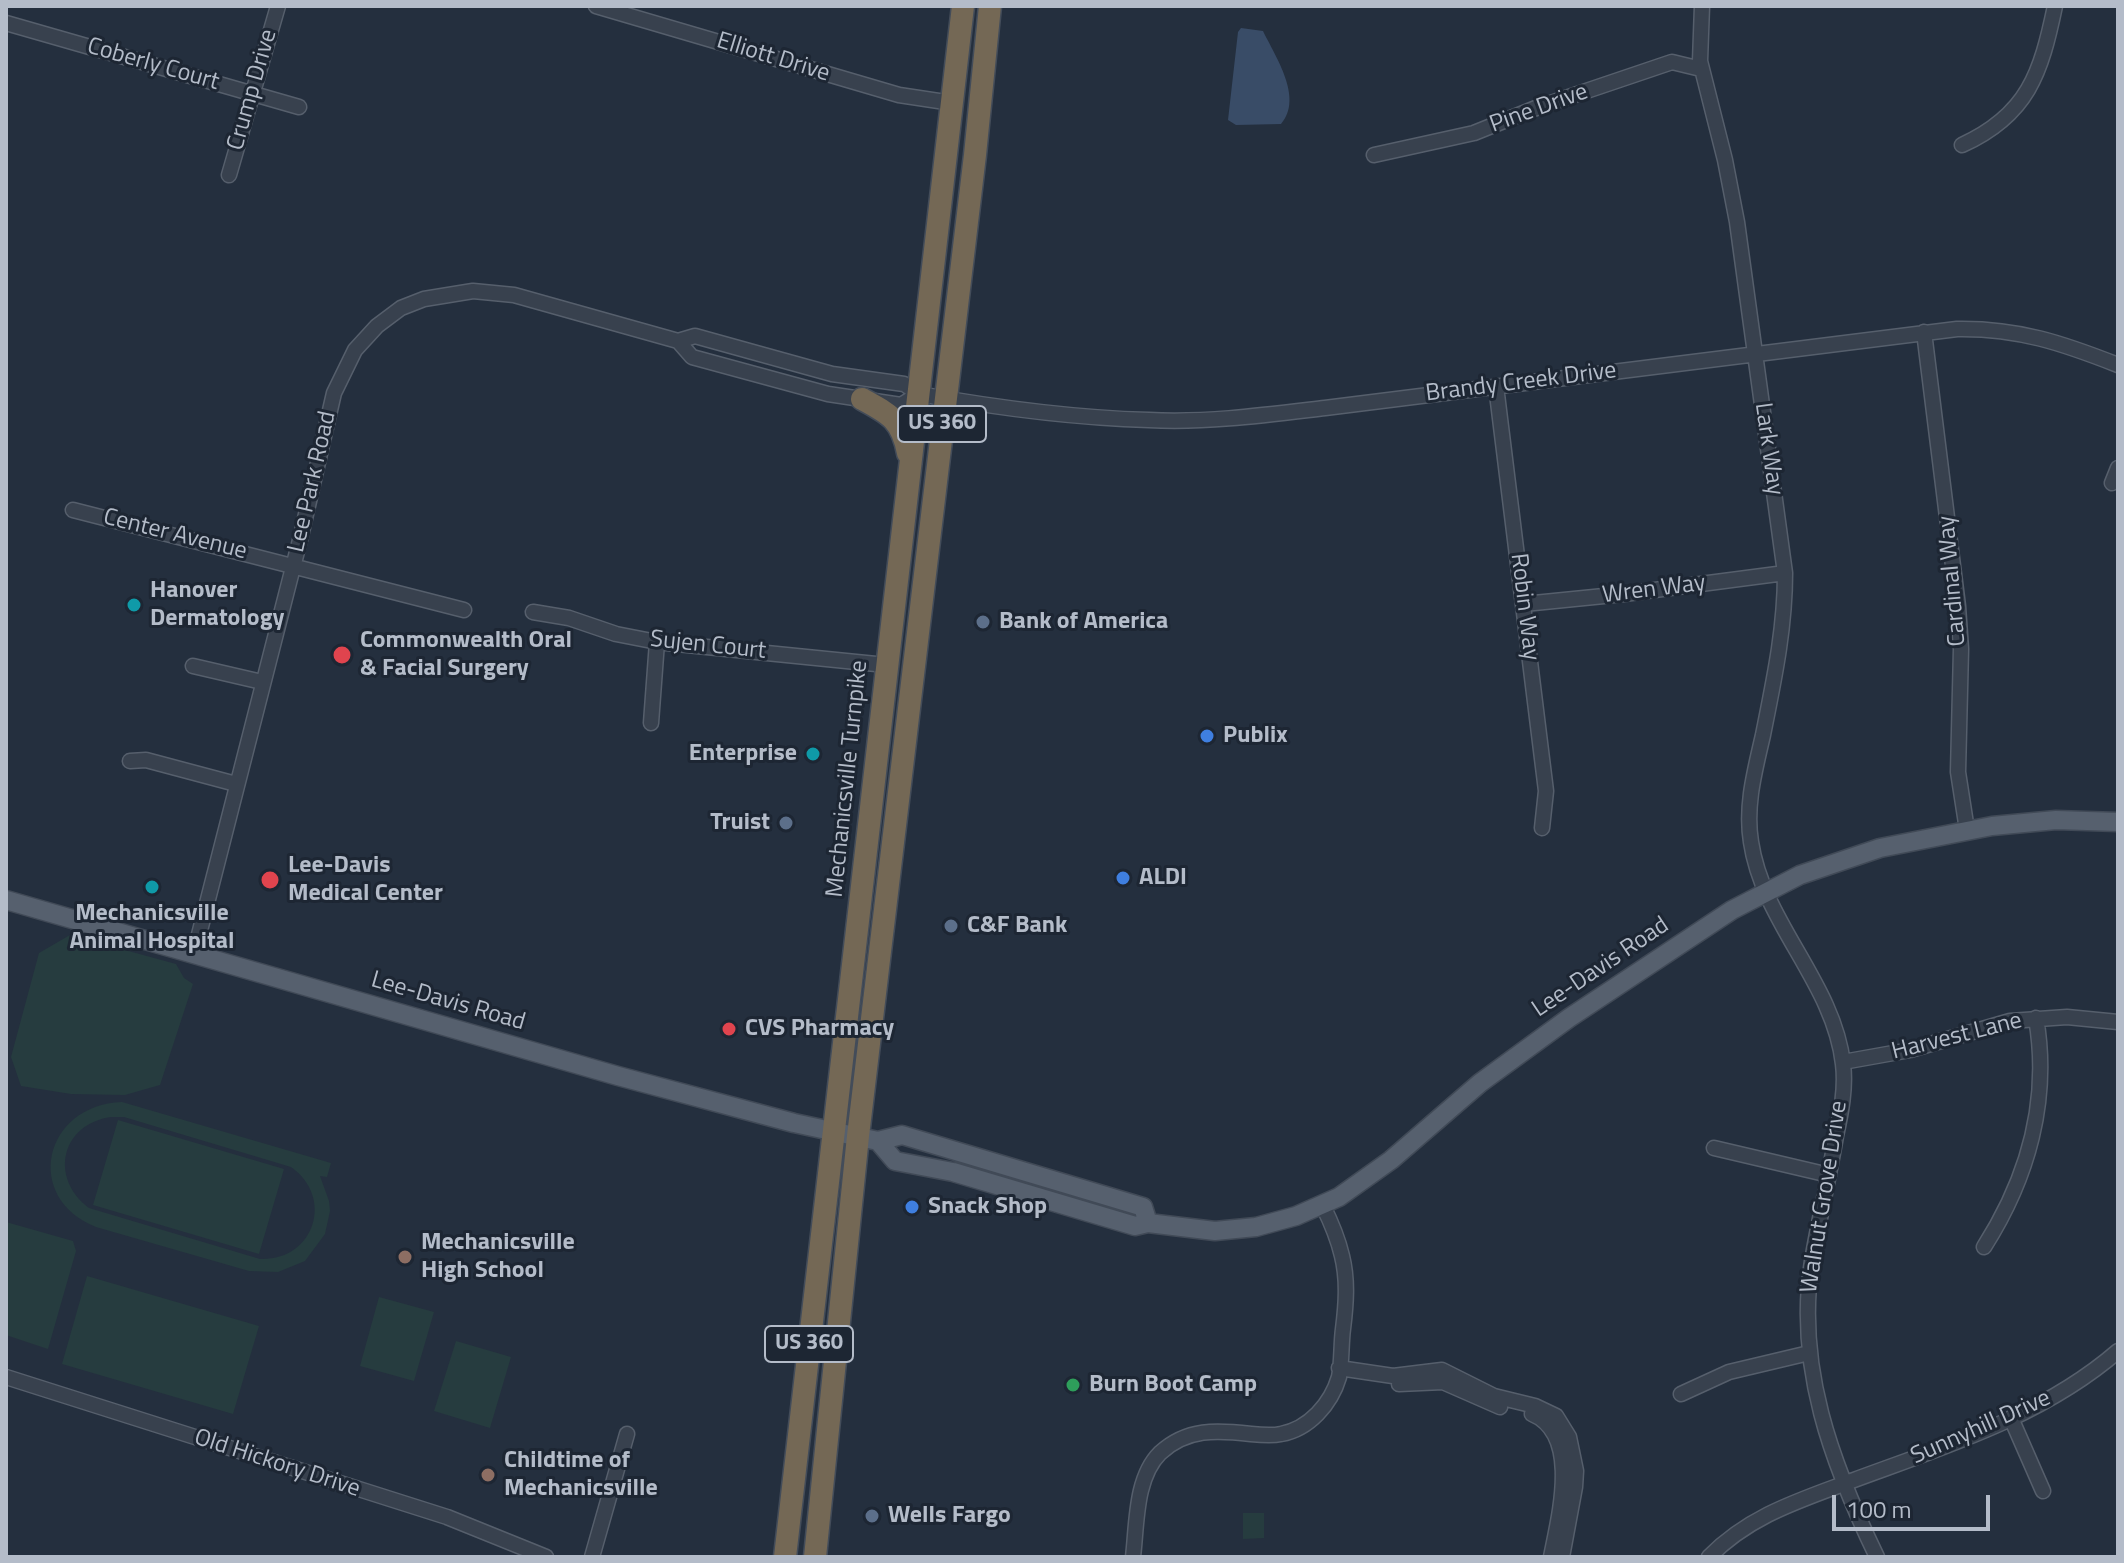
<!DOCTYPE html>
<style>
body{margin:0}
#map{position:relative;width:2124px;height:1563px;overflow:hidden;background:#242f3e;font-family:"Titillium Web",sans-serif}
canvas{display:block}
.frame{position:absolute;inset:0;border:8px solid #b4bcc9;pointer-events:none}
.scale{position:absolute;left:1832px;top:1495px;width:158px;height:36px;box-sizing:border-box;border:4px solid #b4bcc9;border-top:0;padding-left:10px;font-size:24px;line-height:28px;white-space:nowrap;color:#b4bcc9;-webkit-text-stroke:6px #1d2633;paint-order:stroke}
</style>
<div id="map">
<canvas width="2124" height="1563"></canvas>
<div class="frame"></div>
<div class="scale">100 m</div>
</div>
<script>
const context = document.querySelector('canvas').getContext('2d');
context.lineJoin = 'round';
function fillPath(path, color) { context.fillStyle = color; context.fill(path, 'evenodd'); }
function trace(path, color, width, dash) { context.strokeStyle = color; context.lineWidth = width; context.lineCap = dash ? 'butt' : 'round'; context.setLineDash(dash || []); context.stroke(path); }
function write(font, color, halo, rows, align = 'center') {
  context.font = font + ' "Titillium Web",sans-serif'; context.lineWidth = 6; context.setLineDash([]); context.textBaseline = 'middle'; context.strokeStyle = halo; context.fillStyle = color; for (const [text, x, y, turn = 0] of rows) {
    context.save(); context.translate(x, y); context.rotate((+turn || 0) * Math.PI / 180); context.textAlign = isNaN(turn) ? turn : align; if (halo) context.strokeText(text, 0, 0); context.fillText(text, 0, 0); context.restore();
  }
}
const green = new Path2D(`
 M70 935 176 964 184 978 193 984 160 1085 125 1095 71 1094 21 1086 11 1057 39 953Z
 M122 1102 331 1163 327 1177 320 1176 329 1201 330 1211 325 1234 305 1261 278 1272 249 1271 96 1227C23 1198 43 1105 122 1102ZM111 1117H124L291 1167C335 1198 314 1261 260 1259L89 1208C49 1178 61 1124 111 1117Z
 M118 1120 284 1169 259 1254 93 1205Z
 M6 1222 73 1241 76 1251 48 1349 6 1335Z
 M87 1276 259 1326 233 1414 62 1364Z
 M379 1297 434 1312 414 1381 360 1366Z
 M456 1341 511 1357 490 1428 434 1411Z
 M1243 1513H1264V1538L1243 1539Z`);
const water = new Path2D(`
 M1241 28 1263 31C1275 56 1304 98 1281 124L1236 125 1228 120 1238 32Z`);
const minor = new Path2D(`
 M596 6 899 95 952 103
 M1702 6 1700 61 1725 160 1737 222 1785 573C1785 629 1774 680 1763 735 1755 770 1745 806 1751 842 1763 923 1834 983 1843 1064 1846 1088 1841 1113 1836 1136 1829 1178 1819 1219 1812 1261 1795 1366 1832 1464 1877 1557
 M6 23 299 107
 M1962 145C2028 115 2041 73 2055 6
 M1374 155 1474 133 1536 108 1672 62 1701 69
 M229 175 278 6
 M1924 332 1958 606 1961 649 1958 772 1967 830
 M678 341 692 357 828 394 901 405 919 394
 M1496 386 1546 791 1542 828
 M2112 483 2118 468
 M73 510 464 610
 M1524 604 1624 594 1785 573
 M533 612 569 618 616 634 657 642 886 665
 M193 666 262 682
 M651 723 657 642
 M130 761 146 760 236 784
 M194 954 301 536 334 393 355 350 377 326 401 308 424 299 473 291 514 295 678 341 695 336 832 374 904 384 919 394C992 407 1074 418 1149 420 1207 423 1266 415 1325 408L1957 329C2018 328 2062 343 2118 365
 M1843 1062 1910 1050 2010 1021 2067 1017 2118 1022
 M1714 1148 1829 1175
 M1984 1247C2028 1178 2050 1100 2036 1018
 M1339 1368 1393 1376 1442 1370 1494 1396 1535 1406 1556 1416 1569 1437 1576 1471 1575 1487 1562 1557
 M6 1377 447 1517 546 1557
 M1399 1384 1443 1382 1500 1407
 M1681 1394 1729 1372 1809 1353
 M1532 1414C1581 1434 1559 1516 1551 1557
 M2011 1418 2043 1491
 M592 1557 627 1434
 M1133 1557C1137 1524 1135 1478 1160 1453 1187 1428 1217 1430 1251 1434 1261 1435 1272 1436 1281 1434 1309 1429 1331 1404 1339 1377 1342 1362 1341 1344 1343 1329 1346 1305 1348 1280 1342 1256 1338 1239 1331 1222 1323 1206
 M1709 1557C1750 1515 1801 1500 1854 1480 1946 1446 2043 1416 2118 1351`);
const major = new Path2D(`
 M6 900 618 1076 794 1123 878 1141 902 1135 1143 1207 1148 1223
 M878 1141 895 1161 953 1172 1135 1226 1148 1223 1215 1231 1256 1227 1296 1216 1339 1197 1391 1160 1480 1083 1569 1018 1732 910 1800 875 1880 848 1992 826 2056 820 2118 822`);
const highway = new Path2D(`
 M862 399C890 414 902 420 908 453
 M785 1557 963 6
 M815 1557 858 1136 975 155 990 6`);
const markers = [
 [134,605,8,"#0f9aa8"],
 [983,622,8,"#5c6f8a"],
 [342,655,10,"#e0444e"],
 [1207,736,8,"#3f7fe0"],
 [813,754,8,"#0f9aa8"],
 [786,823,8,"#5c6f8a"],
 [1123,878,8,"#3f7fe0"],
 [270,880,10,"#e0444e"],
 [152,887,8,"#0f9aa8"],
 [951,926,8,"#5c6f8a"],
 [729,1029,8,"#e0444e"],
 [912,1207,8,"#3f7fe0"],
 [405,1257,8,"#8d6e63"],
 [1073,1385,8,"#2e9e5b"],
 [488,1475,8,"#8d6e63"],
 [872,1516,8,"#5c6f8a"]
];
const shields = [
 [942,424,88],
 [809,1344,88]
];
const shieldNames = [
 ["US 360",942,424],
 ["US 360",809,1344]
];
const streetNames = [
 ["Elliott Drive",773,58,17],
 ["Coberly Court",153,65,16],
 ["Crump Drive",253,90,-74],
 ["Pine Drive",1539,109,-20],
 ["Brandy Creek Drive",1521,383,-7],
 ["Lark Way",1768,449,82],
 ["Lee Park Road",313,482,-77],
 ["Center Avenue",175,535,14],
 ["Cardinal Way",1953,581,-95],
 ["Wren Way",1654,590,-7],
 ["Robin Way",1524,607,83],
 ["Sujen Court",708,646,6],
 ["Mechanicsville Turnpike",848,779,-84],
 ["Lee-Davis Road",1601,968,-34],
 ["Lee-Davis Road",448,1002,16],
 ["Harvest Lane",1957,1037,-14],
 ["Walnut Grove Drive",1825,1197,-81],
 ["Sunnyhill Drive",1981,1428,-24],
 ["Old Hickory Drive",277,1464,18]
];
const poiNames = [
 ["Hanover",150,591],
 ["Dermatology",150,619],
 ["Bank of America",999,622],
 ["Commonwealth Oral",360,641],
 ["& Facial Surgery",360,669],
 ["Publix",1223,736],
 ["Enterprise",797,754,"right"],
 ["Truist",770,823,"right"],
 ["Lee-Davis",288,866],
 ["Medical Center",288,894],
 ["ALDI",1139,878],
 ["Mechanicsville",152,914,"center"],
 ["Animal Hospital",152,942,"center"],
 ["C&F Bank",967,926],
 ["CVS Pharmacy",745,1029],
 ["Snack Shop",928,1207],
 ["Mechanicsville",421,1243],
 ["High School",421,1271],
 ["Burn Boot Camp",1089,1385],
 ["Childtime of",504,1461],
 ["Mechanicsville",504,1489],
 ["Wells Fargo",888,1516]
];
fillPath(green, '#263c3f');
fillPath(water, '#394c67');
trace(minor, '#565f6c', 17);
trace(major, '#414a57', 21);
trace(highway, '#434c59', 25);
trace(minor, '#38414e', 14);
trace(major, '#56606e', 18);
trace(highway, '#746855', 22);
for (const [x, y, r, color] of markers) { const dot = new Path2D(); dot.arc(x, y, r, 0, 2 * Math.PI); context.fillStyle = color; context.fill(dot); trace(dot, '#1d2633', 3); }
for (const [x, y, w] of shields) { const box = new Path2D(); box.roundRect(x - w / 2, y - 18, w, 36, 6); context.fillStyle = '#1d2633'; context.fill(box); trace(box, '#b4bcc9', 2); }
write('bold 22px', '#b4bcc9', null, shieldNames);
write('24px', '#b4bcc9', '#1d2633', streetNames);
write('bold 24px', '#b4bcc9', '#1d2633', poiNames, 'left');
</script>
